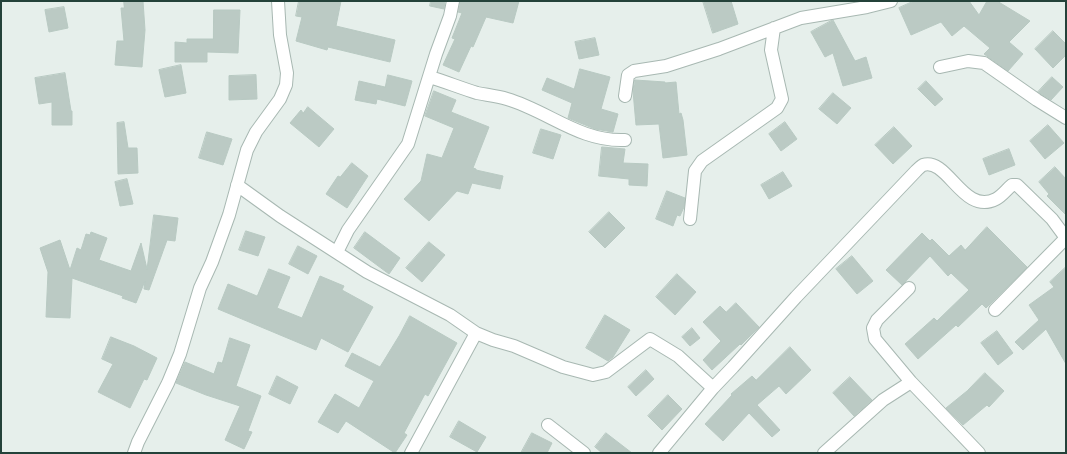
<!DOCTYPE html>
<style>
body{margin:0}
#map{position:relative;width:1067px;height:454px;overflow:hidden;background:#e6efeb;font-family:Rubik,sans-serif}
canvas{display:block}
.frame{position:absolute;inset:0;border:2px solid #24423a;pointer-events:none}
</style>
<div id="map">
<canvas width="1067" height="454"></canvas>
<div class="frame"></div>
</div>
<script>
const context = document.querySelector('canvas').getContext('2d');
context.lineJoin = 'round';
function fillPath(path, color) { context.fillStyle = color; context.fill(path, 'evenodd'); }
function trace(path, color, width, dash) { context.strokeStyle = color; context.lineWidth = width; context.lineCap = dash ? 'butt' : 'round'; context.setLineDash(dash || []); context.stroke(path); }
const building = new Path2D(`
 M124 1H143L145 30 142 67 115 65 117 41H124L121 8H124Z
 M299 1H341L336 26 395 40 390 62 328 47 327 50 296 41 302 17 296 16Z
 M431 1H445L444 9 430 6Z
 M460 1H519L513 23 486 17 473 47 471 46 459 72 443 65 455 39 452 38 462 13 458 12Z
 M703 1H731L738 24 713 33Z
 M914 1H969L979 15 987 1H997L1030 21 1009 42 1023 54 1008 71 984 54 990 48 964 26 952 36 941 22 911 35 899 8Z
 M64 7 68 28 49 32 45 10Z
 M214 10H240L238 53 207 52V62H175V42L187 43V39H213Z
 M833 20 855 61 866 57 872 78 843 86 833 53 825 57 811 32Z
 M1053 31 1066 44V55L1053 68 1035 49Z
 M595 38 599 55 579 59 575 42Z
 M181 65 186 93 165 97 159 70Z
 M580 69 610 77 601 109 618 114 613 132 595 129 568 118 572 103 542 90 547 78 574 89Z
 M65 73 71 111H72V125H52V102L39 104 35 78Z
 M256 75 257 99 229 100V76Z
 M388 75 412 81 405 106 377 99 376 104 355 100 359 81 385 87Z
 M1052 77 1063 87 1051 100 1038 92Z
 M635 80 665 82V83L676 82 679 114 681 113 683 120 687 155 663 158 659 124 636 125 633 91Z
 M926 81 943 99 935 106 918 89Z
 M434 91 456 100 451 112 489 127 473 168 476 169V170L503 176 500 189 472 183 468 194 457 191 429 221 404 199 421 181 427 154 442 158 454 128 425 116Z
 M833 93 851 108 837 124 819 109Z
 M308 107 334 129 319 147 290 123 301 110 303 113Z
 M124 122 128 148H137L138 173 118 174 117 123Z
 M785 122 797 139 781 151 769 134Z
 M1048 125 1064 143 1045 159 1030 141Z
 M894 127 912 146 893 164 875 145Z
 M541 129 561 135 553 159 533 153Z
 M207 132 232 139 223 165 199 158Z
 M602 147 625 149 623 163 648 164 647 186 629 185V179L599 176Z
 M1009 149 1015 165 989 175 983 159Z
 M352 163 368 176 347 208 326 194 338 176 340 177Z
 M1055 167 1066 179V215L1047 196 1049 194 1039 182Z
 M783 172 792 186 769 199 761 185Z
 M127 179 133 204 120 206 115 182Z
 M667 191 685 198 684 207 680 216 677 215 673 226 656 219Z
 M609 212 625 228 605 248 589 232Z
 M154 215 178 218 175 241 167 240 149 290 144 289 145 281 136 303 122 298 123 296 72 278 70 318 46 317 48 272 40 248 60 240 70 270 77 248 81 250 86 234 90 235 91 232 107 238 99 260 131 271 141 243 147 269Z
 M987 227 1027 267 986 308 982 304 958 327 956 325 918 359 905 344 934 318 937 321 969 290 951 273 948 276 930 256 902 285 886 270 922 233 930 241 932 239 949 256 961 245 965 250Z
 M246 231 265 237 258 256 239 250Z
 M365 232 400 258 389 274 354 248Z
 M429 242 445 255 422 282 406 268Z
 M298 246 317 256 308 274 289 264Z
 M852 256 873 281 857 294 836 269Z
 M1066 267V364L1046 329 1023 350 1015 342 1039 320 1029 305 1054 287 1050 282Z
 M269 269 290 277 277 308 302 318 320 276 344 286 342 290 373 307 348 352 321 338 316 350 218 309 228 284 257 296Z
 M677 274 696 292 675 315 656 297Z
 M736 303 759 327 741 345 740 344 712 370 703 360 721 341 703 322 720 306 726 312Z
 M605 315 630 330 613 357 608 361 586 348Z
 M410 316 457 343 428 396 425 394 404 433 407 435 395 453 346 421 338 433 318 422 335 394 359 408 374 381 345 366 352 353 380 367 399 336Z
 M692 328 700 338 690 346 682 337Z
 M997 331 1013 353 998 365 981 343Z
 M111 337 134 346 157 358 147 380 144 379 130 408 98 392 113 364 102 359Z
 M230 338 250 345 236 386 261 396 248 431 252 432 244 449 225 440 240 406 206 395 176 383 185 362 214 374 218 362 222 363Z
 M790 347 811 370 786 394 779 386 757 405 780 430 772 437 749 413 723 441 705 424 732 395 731 394 752 376 756 380Z
 M646 370 654 379 636 396 628 387Z
 M985 373 1004 391 989 407 987 405 963 425 946 408 967 391Z
 M277 376 298 387 290 404 269 394Z
 M850 377 872 400 854 416 833 393Z
 M668 395 682 409 662 430 648 416Z
 M459 421 486 437 477 452 450 437Z
 M532 433 552 443 547 453H521Z
 M606 433 632 453H602L595 447Z`);
const minor = new Path2D(`
 M940 67 968 61 984 63 1037 100 1066 118
 M430 77C446 82 461 88 477 93 487 95 497 96 507 99 548 111 580 142 625 140
 M625 96 628 75 634 71 666 66 719 49 801 18 867 7 891 1
 M237 185 280 216 367 272 450 315 476 333 493 340 514 346 563 367 593 375 606 372 650 339 678 356 713 388
 M690 219 695 171 702 161 777 108 782 99 771 50 774 28
 M337 252 348 230 408 144 436 54 450 16 453 1
 M909 288 877 320 873 328 875 339 911 382 979 453
 M995 310 1066 238
 M548 425 584 453
 M134 453 138 442 168 383 180 354 200 288 212 262 229 215 247 150 256 132 280 99 286 85 287 73 280 35 278 1
 M411 453 476 333
 M659 453 713 388 733 367 796 297 916 171C918 169 921 166 923 165 948 157 963 216 996 199 1002 196 1007 189 1012 185H1017L1052 219 1066 238
 M824 453 883 400 911 382`);
fillPath(building, '#bbcac4');
trace(building, '#b8c9c2', 1);
trace(minor, '#a8b8b2', 14);
trace(minor, '#fff', 12);
</script>
